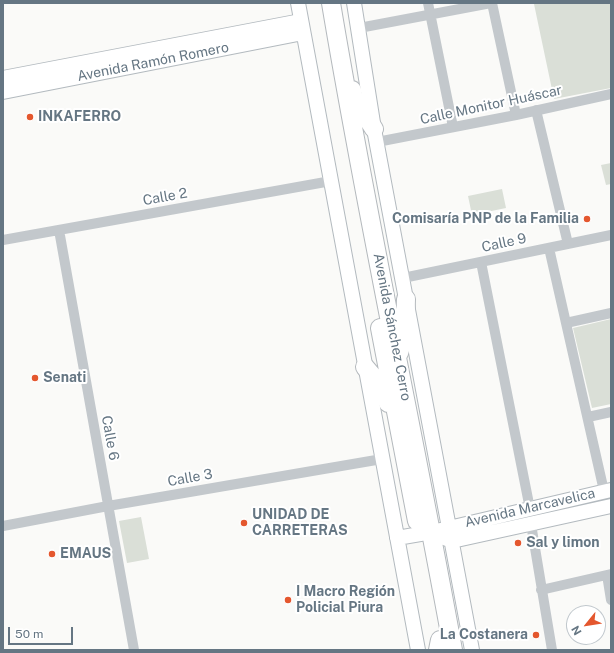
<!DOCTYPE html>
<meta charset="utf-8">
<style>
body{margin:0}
#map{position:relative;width:614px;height:653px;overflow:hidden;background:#fafaf8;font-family:"Public Sans",sans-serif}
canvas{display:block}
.frame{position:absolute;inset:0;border:4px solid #657683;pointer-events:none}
.north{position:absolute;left:566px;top:605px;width:40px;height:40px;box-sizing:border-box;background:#fff;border:1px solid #c1c8cd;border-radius:50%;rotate:240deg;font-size:11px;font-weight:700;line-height:16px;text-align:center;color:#657683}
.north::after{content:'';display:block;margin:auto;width:14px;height:18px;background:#e4572e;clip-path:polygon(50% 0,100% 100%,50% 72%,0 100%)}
.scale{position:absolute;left:8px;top:627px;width:65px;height:18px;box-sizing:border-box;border:2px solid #657683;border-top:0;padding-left:5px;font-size:12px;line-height:14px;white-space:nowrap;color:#657683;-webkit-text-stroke:3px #fff;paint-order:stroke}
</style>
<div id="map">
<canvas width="614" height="653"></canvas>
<div class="frame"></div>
<div class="north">N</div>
<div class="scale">50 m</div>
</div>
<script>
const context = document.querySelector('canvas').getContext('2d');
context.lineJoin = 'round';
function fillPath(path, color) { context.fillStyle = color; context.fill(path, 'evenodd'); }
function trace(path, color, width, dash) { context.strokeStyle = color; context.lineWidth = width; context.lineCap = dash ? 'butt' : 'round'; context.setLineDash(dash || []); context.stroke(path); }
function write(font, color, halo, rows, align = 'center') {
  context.font = font + ' "Public Sans",sans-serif'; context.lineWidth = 4; context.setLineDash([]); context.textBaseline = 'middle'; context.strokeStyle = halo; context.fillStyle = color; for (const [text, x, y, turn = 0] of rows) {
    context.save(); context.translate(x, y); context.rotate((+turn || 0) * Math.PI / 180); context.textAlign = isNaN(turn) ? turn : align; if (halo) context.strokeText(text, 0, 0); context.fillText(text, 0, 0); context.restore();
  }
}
const green = new Path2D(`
 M538 3H611V88L554 99 534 4Z
 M611 163V184L606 185 601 165Z
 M502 189 506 208 472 215 468 196Z
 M611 319V404L592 408 573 328Z
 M141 517 149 559 127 563 119 521Z`);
const street = new Path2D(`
 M428 3 453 127
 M492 3 516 115
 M359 28 491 3
 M536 110 568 244
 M377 142 516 115 611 94
 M59 230 134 650
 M3 240 331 181
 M549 248 604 491
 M481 262 530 509
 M403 278 611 235
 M566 323 611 313
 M588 417 611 412
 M531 524 552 650
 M3 526 108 506 382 459
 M607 575 611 600
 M541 590 611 574`);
const secondary = new Path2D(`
 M298 3 418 650
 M354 3 374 129 472 650
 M3 78 301 21
 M3 92 303 33
 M397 538 432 532 611 490
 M444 538 452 541 611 506`);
const highway = new Path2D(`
 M331 3C367 219 414 434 453 650
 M352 90 353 96 374 129
 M380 328 417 521
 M399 353 405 332 406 299
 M365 367 381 386 388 403
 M438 650 440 640`);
const markers = [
 [30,117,4,"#e4572e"],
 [587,219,4,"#e4572e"],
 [35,378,4,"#e4572e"],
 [244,523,4,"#e4572e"],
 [518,543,4,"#e4572e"],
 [52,554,4,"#e4572e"],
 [288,600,4,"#e4572e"],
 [536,635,4,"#e4572e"]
];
const streetNames = [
 ["Avenida Ramón Romero",153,62,-11],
 ["Calle Monitor Huáscar",491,105,-12],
 ["Calle 2",165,197,-10],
 ["Calle 9",504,243,-12],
 ["Avenida Sánchez Cerro",392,327,79],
 ["Calle 6",110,438,80],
 ["Calle 3",190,478,-10],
 ["Avenida Marcavelica",530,508,-13]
];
const poiNames = [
 ["INKAFERRO",38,117],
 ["Comisaría PNP de la Familia",579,219,"right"],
 ["Senati",43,378],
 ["UNIDAD DE",252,515],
 ["CARRETERAS",252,531],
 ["Sal y limon",526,543],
 ["EMAUS",60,554],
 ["I Macro Región",296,592],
 ["Policial Piura",296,608],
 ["La Costanera",528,635,"right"]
];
fillPath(green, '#dadfd7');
trace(secondary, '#b3babf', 16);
trace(highway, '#b4b9bd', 20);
trace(street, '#c3c8cc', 10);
trace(secondary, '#fff', 14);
trace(highway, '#fff', 18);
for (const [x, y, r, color] of markers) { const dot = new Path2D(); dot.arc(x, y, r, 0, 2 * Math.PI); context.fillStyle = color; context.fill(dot); trace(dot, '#fff', 1.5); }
write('14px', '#657683', '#fff', streetNames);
write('bold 14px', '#657683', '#fff', poiNames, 'left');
</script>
